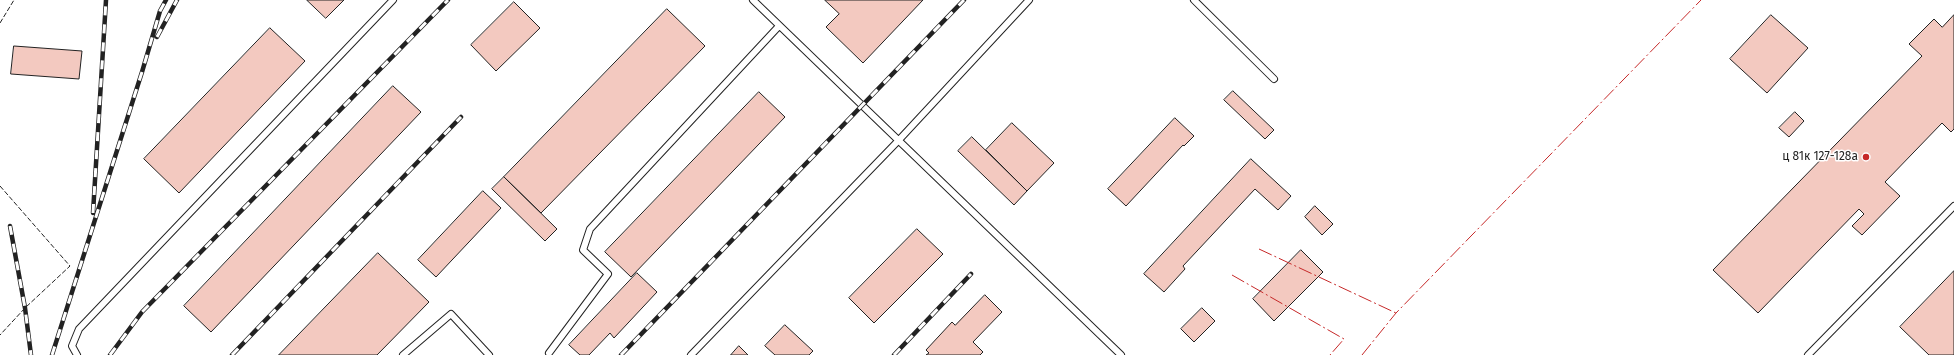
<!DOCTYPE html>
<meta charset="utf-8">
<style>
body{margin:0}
canvas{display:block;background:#fff}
</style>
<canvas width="1954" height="355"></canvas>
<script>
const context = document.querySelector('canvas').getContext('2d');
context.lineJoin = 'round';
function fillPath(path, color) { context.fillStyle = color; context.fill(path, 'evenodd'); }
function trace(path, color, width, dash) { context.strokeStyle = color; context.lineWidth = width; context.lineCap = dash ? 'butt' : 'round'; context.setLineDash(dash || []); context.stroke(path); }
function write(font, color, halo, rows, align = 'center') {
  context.font = font + ' "Fira Sans",sans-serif'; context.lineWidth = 3; context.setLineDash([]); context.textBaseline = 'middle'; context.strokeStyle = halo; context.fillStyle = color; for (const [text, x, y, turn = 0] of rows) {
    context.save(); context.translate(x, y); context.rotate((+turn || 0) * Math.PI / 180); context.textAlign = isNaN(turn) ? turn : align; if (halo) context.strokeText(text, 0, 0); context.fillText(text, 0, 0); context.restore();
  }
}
const building = new Path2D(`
 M307 0H344L326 18Z
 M825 0H923L863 63 826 27 839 14Z
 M514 2 540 28 496 71 471 45Z
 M667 9 705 46 541 213 504 177Z
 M1771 15 1808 48 1767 93 1730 59Z
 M1954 15V129L1951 132 1942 123 1885 182 1900 196 1862 235 1852 226 1864 214 1859 209 1758 313 1713 270 1922 56 1909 44 1934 19 1942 27Z
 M270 28 305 61 179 193 144 159Z
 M14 46 82 51 79 79 11 74Z
 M393 86 421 112 211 332 184 306Z
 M1233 91 1274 130 1265 139 1224 100Z
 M759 92 785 117 631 277 605 252Z
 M1795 112 1804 121 1789 137 1779 128Z
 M1175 118 1194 136 1184 146 1183 145 1126 206 1108 189Z
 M1012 123 1054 163 1027 191 986 150Z
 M972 137 1027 191 1014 205 958 151Z
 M1251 159 1291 196 1278 210 1255 189 1183 266 1185 269 1164 292 1144 274Z
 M504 177 557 229 545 241 492 189Z
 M483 191 501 208 436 277 418 260Z
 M1315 206 1333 224 1322 235 1305 217Z
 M917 229 943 254 874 323 849 298Z
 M1301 250 1323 272 1274 321 1253 299Z
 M378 253 429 302 377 355H279Z
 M1954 271V355H1929L1900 327Z
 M637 273 657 292 614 338 610 333 589 355H580L569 345Z
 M985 295 1002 312 973 342 983 352 980 355H926L929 353 926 350 952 322 955 325Z
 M1202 308 1215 321 1194 342 1181 329Z
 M785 325 813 351 809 355H775L765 346Z
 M739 346 748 355H731Z`);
const service = new Path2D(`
 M753 0 1121 355
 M1194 0 1274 79
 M549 353 608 274 583 250 590 229 779 26
 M77 355 72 346 79 329 393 0
 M403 355 451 314 489 355
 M691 355 898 141 1029 0
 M1808 355 1954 206`);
const rail = new Path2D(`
 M157 37 177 0
 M93 213 106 0
 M10 226 25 308 31 355
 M52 355 142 72 160 11 166 0
 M110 355 142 312 448 0
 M232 355 461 117
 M621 355 964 0
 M894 355 971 274`);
const fence = new Path2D(`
 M0 23 14 0
 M0 186 70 266 25 308 0 335`);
const power = new Path2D(`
 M1259 249 1396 313
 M1232 275 1344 339 1330 355
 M1362 355 1396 313 1701 0`);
const markers = [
 [1866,157,4,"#c62828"]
];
const poiNames = [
 ["ц 81к 127-128а",1858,157]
];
fillPath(building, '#f3c9c0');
trace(building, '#222', 1);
trace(service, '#222', 8);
trace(service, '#fff', 6);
trace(rail, '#222', 4.5);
trace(rail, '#fff', 3, [9]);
trace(fence, '#222', 1, [5, 2]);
trace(power, '#c62828', 1, [14, 3, 2, 3]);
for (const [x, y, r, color] of markers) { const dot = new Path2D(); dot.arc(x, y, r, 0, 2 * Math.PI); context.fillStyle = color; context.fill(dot); trace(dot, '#fff', 1.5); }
write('12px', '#222', '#fff', poiNames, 'right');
</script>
